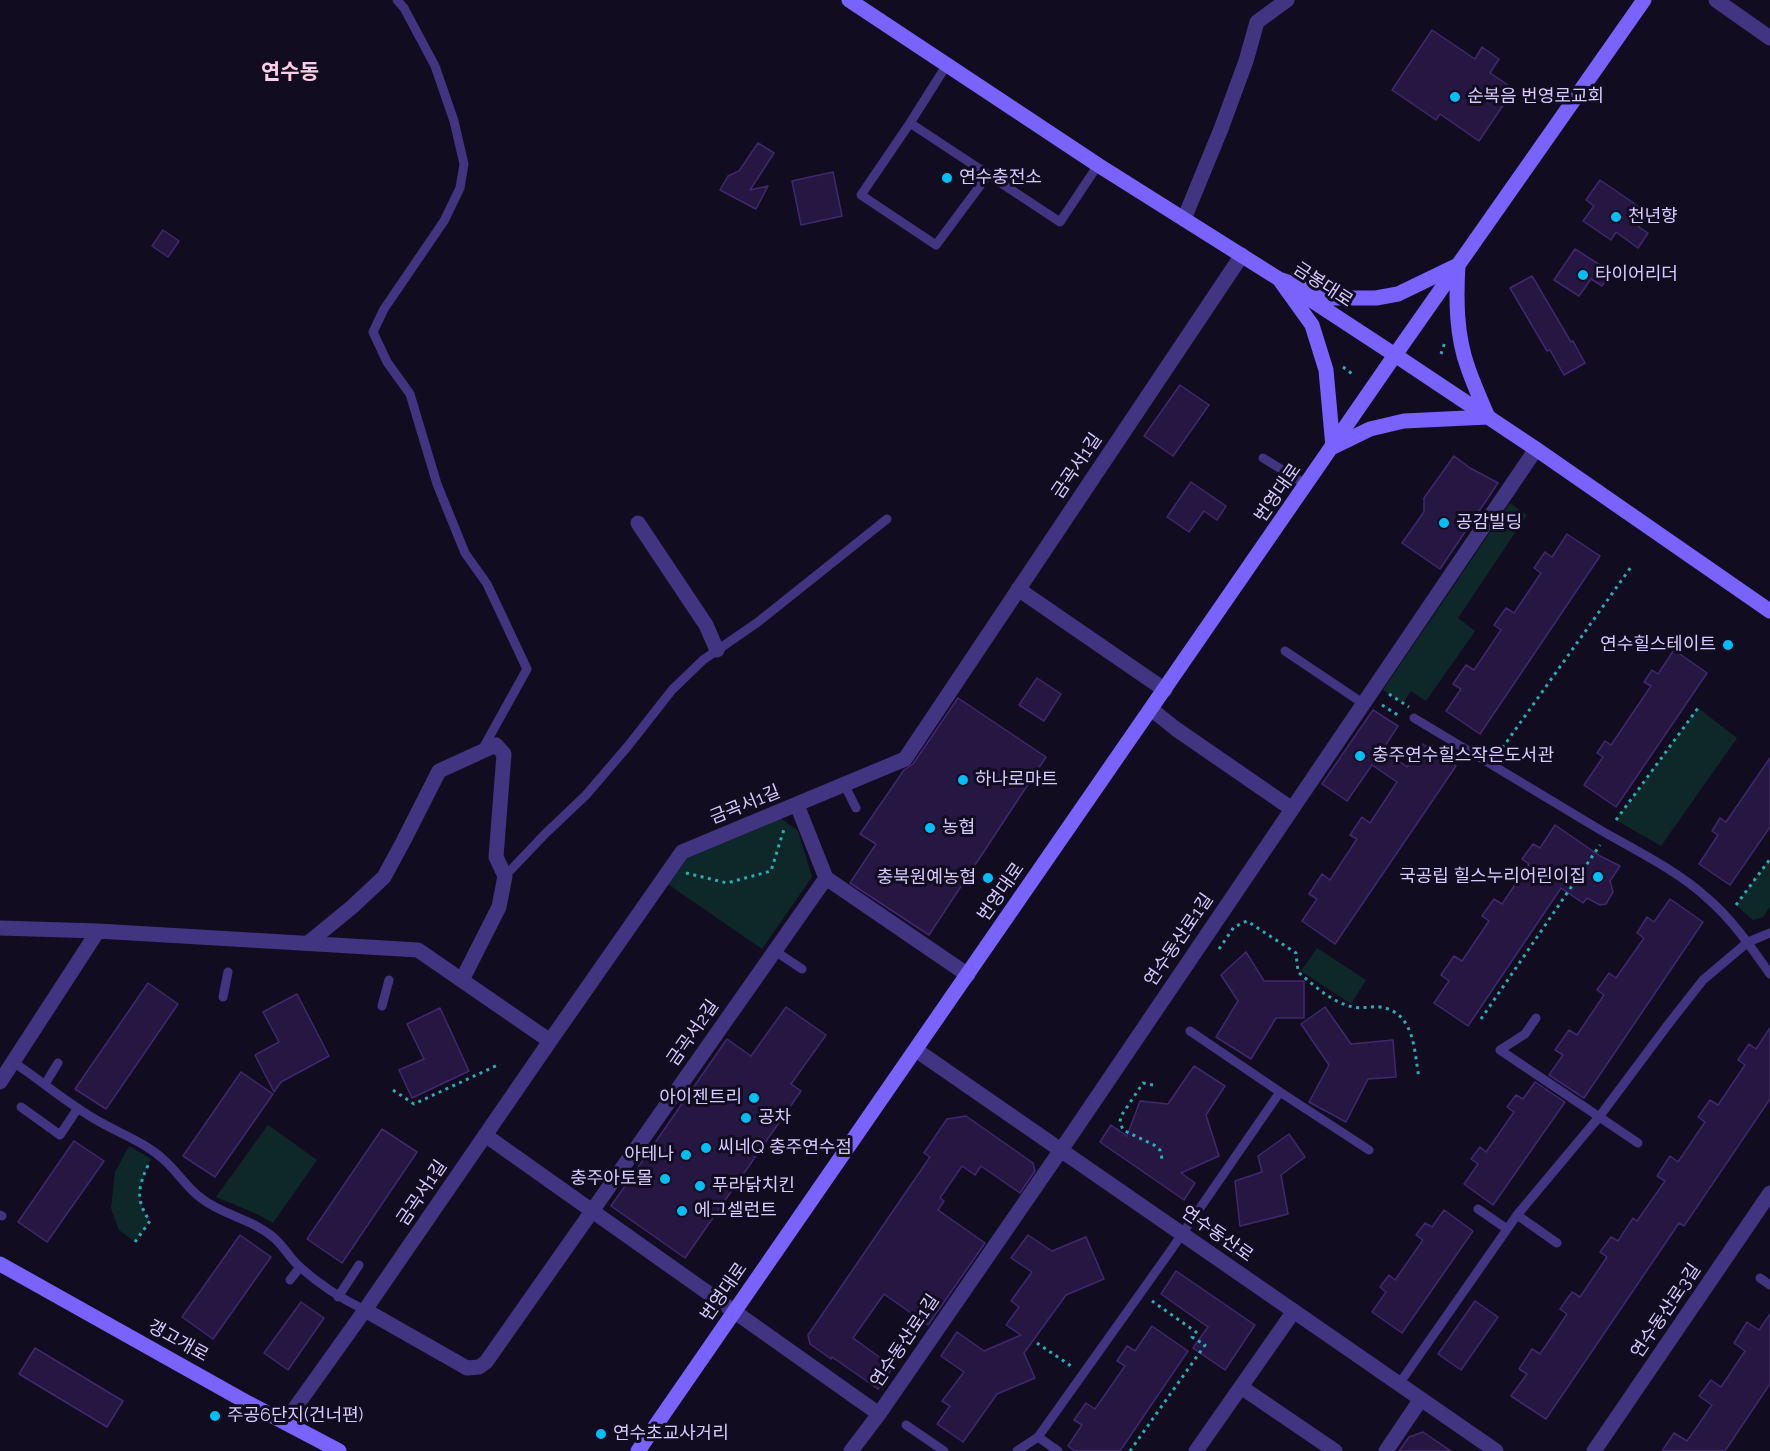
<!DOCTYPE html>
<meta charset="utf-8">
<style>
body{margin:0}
canvas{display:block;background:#120c20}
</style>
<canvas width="1770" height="1451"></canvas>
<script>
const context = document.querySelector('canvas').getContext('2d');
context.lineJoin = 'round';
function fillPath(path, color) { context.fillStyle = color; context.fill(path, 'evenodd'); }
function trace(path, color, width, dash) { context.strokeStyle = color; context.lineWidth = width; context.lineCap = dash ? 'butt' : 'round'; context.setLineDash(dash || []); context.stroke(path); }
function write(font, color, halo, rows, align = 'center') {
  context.font = font + ' Raleway,"Noto Sans KR",sans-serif'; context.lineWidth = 6; context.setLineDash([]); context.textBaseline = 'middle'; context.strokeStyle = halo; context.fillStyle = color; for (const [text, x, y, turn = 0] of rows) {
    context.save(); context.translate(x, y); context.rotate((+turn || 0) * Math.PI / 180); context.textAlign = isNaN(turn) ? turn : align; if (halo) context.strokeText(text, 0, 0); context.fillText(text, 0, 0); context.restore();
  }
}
const green = new Path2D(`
 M1510 503 1527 515 1458 618 1475 631 1426 701 1411 691 1403 703 1383 690Z
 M1698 708 1737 738 1661 846 1616 820Z
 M775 814 798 831 812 877 762 949 662 880 682 852Z
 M1770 859V907L1763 917 1753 920 1736 905Z
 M1317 948 1366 980 1351 1004 1301 971Z
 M268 1125 317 1160 273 1223 257 1214 216 1197Z
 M129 1146 151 1159C141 1182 133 1198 150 1221L135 1242 119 1230 111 1208 115 1172Z`);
const building = new Path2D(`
 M1432 30 1475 59 1482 47 1499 59 1490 73 1514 89 1479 141 1440 114 1436 120 1392 90Z
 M758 143 774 153 750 190 768 186 756 209 720 190 728 176 739 171Z
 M833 172 842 216 801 225 792 181Z
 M1600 180 1648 213 1639 227 1648 233 1638 248 1616 232 1611 240 1583 221 1594 206 1586 200Z
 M163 230 179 241 168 257 152 246Z
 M1575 249 1611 272 1602 286 1591 279 1579 296 1554 280Z
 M1532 276 1571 342 1573 341 1585 363 1564 375 1550 350 1547 351 1510 288Z
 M1180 385 1209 405 1173 456 1144 436Z
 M1454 456 1470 468 1498 483 1440 569 1402 543 1424 512V498Z
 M1191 482 1226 506 1217 520 1204 511 1189 532 1167 517Z
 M1567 534 1600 556 1480 734 1446 711 1461 689 1453 684 1466 665 1474 670 1501 630 1494 625 1506 608 1514 613 1541 573 1534 568 1545 552 1552 557Z
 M1674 650 1707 673 1616 807 1584 785 1603 757 1597 753 1605 741 1611 745 1651 686 1644 682 1652 670 1658 674Z
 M1037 678 1061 694 1044 721 1019 705Z
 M958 698 1046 757 929 935 850 883 876 844 860 834 904 770 913 764Z
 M1373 710 1398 726 1383 749 1407 767 1423 744 1456 766 1335 944 1302 921 1317 899 1309 894 1322 874 1330 880 1357 839 1350 835 1362 817 1370 823 1397 782 1372 765 1347 801 1322 784Z
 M1770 758V827L1730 885 1699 864 1718 835 1712 831 1720 818 1726 822Z
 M1555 825 1600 856 1620 866 1610 881 1613 892 1606 904 1600 905 1587 898 1583 903 1561 888 1468 1026 1434 1003 1449 981 1441 975 1454 956 1462 961 1489 921 1482 916 1494 899 1502 904 1529 864 1522 859 1533 844 1540 848Z
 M1670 899 1703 922 1584 1098 1549 1075 1563 1055 1555 1050 1569 1030 1577 1035 1604 995 1597 990 1609 973 1616 978 1644 938 1637 933 1647 917 1654 922Z
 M1246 952 1264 981H1304V1018H1276L1251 1059 1216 1037 1238 1001 1221 975Z
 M148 983 178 1004 106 1109 75 1089Z
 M297 994 329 1056 281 1082 274 1092 255 1055 279 1042 263 1012Z
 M786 1007 826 1035 791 1084 801 1091 685 1258 611 1206 727 1039 751 1056Z
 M1325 1007 1351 1044 1393 1040 1396 1077 1368 1079 1346 1122 1309 1102 1329 1065 1301 1024Z
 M440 1008 469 1071 412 1098 399 1070 424 1059 407 1024Z
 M1770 1028V1099L1684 1226 1679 1223 1546 1419 1511 1396 1527 1374 1519 1369 1532 1349 1540 1354 1567 1314 1560 1309 1572 1292 1580 1297 1607 1257 1600 1252 1611 1237 1618 1241 1633 1218 1637 1221 1665 1181 1657 1176 1670 1156 1678 1162 1705 1122 1698 1117 1710 1100 1718 1105 1745 1065 1738 1060 1749 1044 1756 1049Z
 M1194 1066 1225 1086 1206 1115 1219 1156 1181 1173 1195 1183 1184 1200 1100 1142 1111 1125 1127 1136 1140 1101 1168 1104Z
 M241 1072 273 1094 215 1177 183 1156Z
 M1535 1082 1565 1102 1493 1205 1464 1184 1478 1164 1471 1159 1480 1147 1486 1152 1514 1112 1507 1107 1516 1095 1523 1099Z
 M966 1116 1033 1163 1035 1171 1020 1193 981 1166 975 1175 962 1166 940 1198 944 1201 938 1210 985 1243 928 1325 884 1294 853 1338 893 1367 878 1389 832 1357 831 1359 810 1344 808 1335 930 1157 924 1153 947 1119Z
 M382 1129 417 1152 342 1263 307 1239Z
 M1289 1134 1305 1157 1281 1175 1288 1214 1240 1226 1235 1181 1262 1172 1258 1156Z
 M74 1141 104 1161 47 1242 18 1222Z
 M1444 1210 1473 1231 1402 1333 1372 1312 1386 1292 1380 1287 1389 1275 1395 1280 1423 1240 1416 1235 1425 1223 1432 1227Z
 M240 1235 271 1257 213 1339 182 1317Z
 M1028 1235 1052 1251 1086 1237 1104 1279 1066 1295 1024 1353 1035 1378 997 1394 963 1442 937 1424 950 1406 942 1401 964 1372 941 1356 957 1332 984 1351 1021 1335 1006 1325 1019 1307 1011 1301 1032 1272 1011 1258Z
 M1176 1271 1255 1325 1225 1370 1193 1348 1208 1327 1161 1294Z
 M1475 1301 1498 1317 1461 1370 1438 1354Z
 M301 1302 324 1318 288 1370 264 1353Z
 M1770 1314V1384L1725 1451H1662L1674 1433 1687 1441 1712 1405 1699 1396 1711 1380 1721 1387 1745 1351 1734 1343 1747 1322 1759 1330Z
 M1152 1326 1188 1351 1120 1451H1075L1068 1446 1082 1425 1074 1420 1086 1403 1095 1409 1125 1366 1117 1361 1127 1346 1135 1351Z
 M35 1348 123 1401 107 1427 19 1374Z
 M1423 1432 1451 1451H1399L1409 1437Z`);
const path = new Path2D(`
 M1441 354 1445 342
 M1343 367 1355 376
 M1389 694 1409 707
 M1382 705 1401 717
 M1498 754 1631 567
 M1616 820 1698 708
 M686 873 727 883 771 871 785 826
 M1736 905 1770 859
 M1219 949 1234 927 1247 921 1296 953 1298 972C1315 986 1331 1002 1353 1007 1362 1009 1371 1006 1380 1007 1415 1012 1414 1051 1419 1078
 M1481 1019 1600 845
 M1153 1085 1143 1083 1121 1116 1120 1122 1123 1130 1154 1145 1160 1150 1162 1159
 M393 1090 414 1104 500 1064
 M135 1242 150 1221C134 1199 139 1185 149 1163
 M1037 1343 1071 1366
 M1130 1451 1205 1345 1192 1337 1196 1332 1152 1301`);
const lane = new Path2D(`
 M397 0 404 8 435 66 454 121 464 164 460 188 444 221 384 309 373 332 387 362 410 394 437 484 465 553 487 584 527 669 482 750
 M946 66 910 123 1060 222 1098 165
 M910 123 861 195 936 245 988 175
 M1263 458 1307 485
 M1285 651 1364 704
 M1414 718C1477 756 1539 793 1602 831 1637 851 1676 870 1706 897 1732 919 1751 947 1770 974
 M844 784 856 808
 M505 876 545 834 586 795 628 746 672 690 703 660 758 622 887 519
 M775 951 802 969
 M223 997 228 972
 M382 1006 389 980
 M1536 1018 1525 1034 1500 1050 1638 1143
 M13 1062C42 1081 69 1105 100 1122 121 1134 144 1142 163 1159 177 1171 186 1187 201 1198 222 1215 252 1219 273 1237 284 1246 290 1259 301 1268 320 1285 342 1299 365 1310
 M45 1084 58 1063
 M1280 1092 1369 1150
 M21 1107 60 1135 78 1108
 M1478 1209 1507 1229
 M0 1215 2 1216
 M1517 1215 1557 1243
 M1760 1278 1770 1285
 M290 1280 300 1267
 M338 1297 359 1265
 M1399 1384 1517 1215 1599 1117 1670 1022 1703 980 1748 942 1770 933
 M906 1425 944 1451
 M1017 1451 1038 1437
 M1058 1451 1038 1437 1169 1253 1280 1092 1190 1031`);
const street = new Path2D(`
 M1716 0 1770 38
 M1184 219 1221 129 1246 61 1257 22 1287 0
 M638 523 706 625 717 650
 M1018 589 1165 690
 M1151 709 1176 729 1292 809
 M797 805 826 878 968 975
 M0 928 98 931 418 950 550 1041
 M308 943 352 907 384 877 404 840 439 771 496 745 504 754 496 857 505 876 499 907 462 980
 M916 1050 1496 1451
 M0 1082 98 931
 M485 1135 879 1414
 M365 1310 467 1368 479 1367 486 1362 826 878
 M1241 1387 1335 1451
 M285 1422 365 1310 550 1041 682 852 905 759 1242 255
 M851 1451 879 1414 1074 1131 1536 449
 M1196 1451 1294 1311
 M1386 1451 1421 1399
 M1594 1451 1770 1193`);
const secondary = new Path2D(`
 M849 0 1098 165 1279 279 1395 355 1536 449 1770 611
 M1458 265C1456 299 1456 335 1468 368 1474 385 1481 401 1488 417L1404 421 1370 429 1333 447 1326 370 1312 325 1279 279 1334 298H1376L1398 294Z
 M0 1264 248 1403 339 1451
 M638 1451 1395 355 1644 0`);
const markers = [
 [1455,97,6,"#00bef6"],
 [947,178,6,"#00bef6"],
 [1616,217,6,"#00bef6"],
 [1583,275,6,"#00bef6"],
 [1444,523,6,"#00bef6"],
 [1728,645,6,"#00bef6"],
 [1360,756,6,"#00bef6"],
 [963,780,6,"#00bef6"],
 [930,828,6,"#00bef6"],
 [1598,877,6,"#00bef6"],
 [988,878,6,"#00bef6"],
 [754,1098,6,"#00bef6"],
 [746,1118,6,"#00bef6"],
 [706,1148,6,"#00bef6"],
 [686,1155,6,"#00bef6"],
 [665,1179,6,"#00bef6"],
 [700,1186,6,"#00bef6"],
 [682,1211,6,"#00bef6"],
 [215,1416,6,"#00bef6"],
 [601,1434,6,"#00bef6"]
];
const poiNames = [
 ["순복음 번영로교회",1467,97],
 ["연수충전소",959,178],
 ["천년향",1628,217],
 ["타이어리더",1595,275],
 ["공감빌딩",1456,523],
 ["연수힐스테이트",1716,645,"right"],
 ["충주연수힐스작은도서관",1372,756],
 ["하나로마트",975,780],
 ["농협",942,828],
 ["국공립 힐스누리어린이집",1586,877,"right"],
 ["충북원예농협",976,878,"right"],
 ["아이젠트리",742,1098,"right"],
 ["공차",758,1118],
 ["씨네Q 충주연수점",718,1148],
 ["아테나",674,1155,"right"],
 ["충주아토몰",653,1179,"right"],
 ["푸라닭치킨",712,1186],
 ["에그셀런트",694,1211],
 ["주공6단지(건너편)",227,1416],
 ["연수초교사거리",613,1434]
];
const streetNames = [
 ["금봉대로",1323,285,33],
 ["금곡서1길",1077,466,-56],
 ["번영대로",1278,493,-55],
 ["금곡서1길",745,805,-22],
 ["번영대로",1001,892,-55],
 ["연수동산로1길",1179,940,-56],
 ["금곡서2길",693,1033,-55],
 ["금곡서1길",422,1193,-56],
 ["연수동산로",1217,1234,35],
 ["번영대로",724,1292,-55],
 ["연수동산로3길",1666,1311,-56],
 ["갱고개로",178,1341,29],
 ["연수동산로1길",905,1341,-56]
];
const quarterNames = [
 ["연수동",290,73]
];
fillPath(green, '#0e282a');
fillPath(building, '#251742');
trace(building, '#3f286f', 1.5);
trace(path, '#28acb6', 3, [3, 4.5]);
trace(lane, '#413481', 9);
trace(street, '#413481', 15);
trace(secondary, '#7a62ff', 15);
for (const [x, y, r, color] of markers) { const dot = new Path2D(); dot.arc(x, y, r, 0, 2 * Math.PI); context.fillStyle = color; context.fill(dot); trace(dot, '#120c20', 2); }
write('18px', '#d8cbff', '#120c20', poiNames, 'left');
write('18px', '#d8cbff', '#120c20', streetNames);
write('bold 21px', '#ffcde6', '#120c20', quarterNames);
</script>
